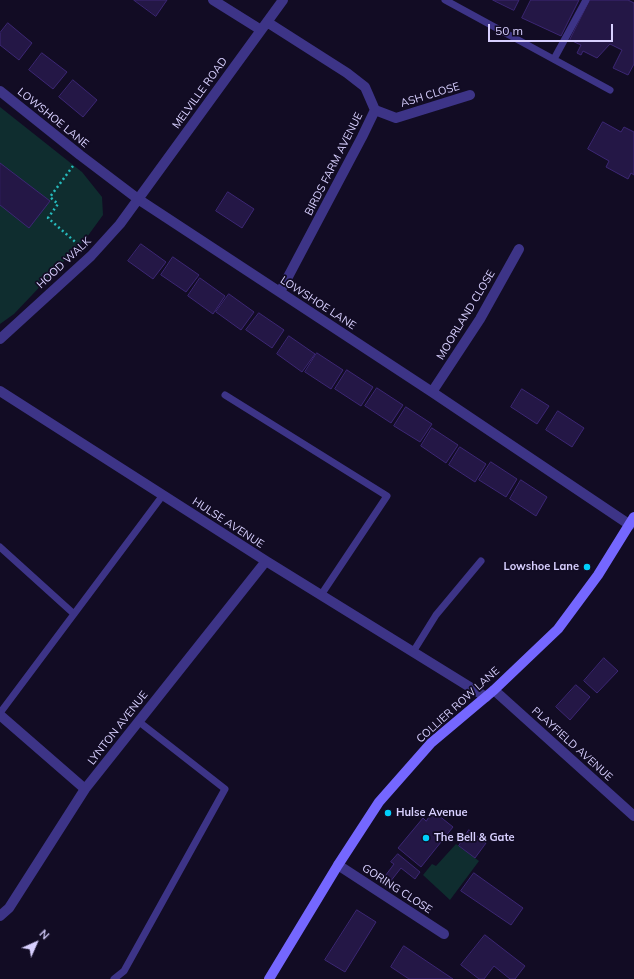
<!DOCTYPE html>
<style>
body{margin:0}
#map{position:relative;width:634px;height:979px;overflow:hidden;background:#120c24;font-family:Mulish,sans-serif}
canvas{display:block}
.north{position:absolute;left:16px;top:923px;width:40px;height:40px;-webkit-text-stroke:3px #120c24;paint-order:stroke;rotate:45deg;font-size:11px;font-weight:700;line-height:16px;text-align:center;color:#d8d0ff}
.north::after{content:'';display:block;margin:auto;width:14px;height:18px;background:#d8d0ff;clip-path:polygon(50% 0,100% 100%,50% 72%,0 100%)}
.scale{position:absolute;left:488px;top:24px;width:125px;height:18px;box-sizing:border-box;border:2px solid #d8d0ff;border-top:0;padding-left:5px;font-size:12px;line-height:14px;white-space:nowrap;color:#d8d0ff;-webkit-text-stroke:3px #120c24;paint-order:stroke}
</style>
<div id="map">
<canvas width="634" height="979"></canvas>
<div class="north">N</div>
<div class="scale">50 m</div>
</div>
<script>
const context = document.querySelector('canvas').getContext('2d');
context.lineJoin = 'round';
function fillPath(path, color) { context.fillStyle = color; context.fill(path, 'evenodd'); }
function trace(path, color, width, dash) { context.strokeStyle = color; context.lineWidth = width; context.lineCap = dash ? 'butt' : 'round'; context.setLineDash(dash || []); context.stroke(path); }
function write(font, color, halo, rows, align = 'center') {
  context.font = font + ' Mulish,sans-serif'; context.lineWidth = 3.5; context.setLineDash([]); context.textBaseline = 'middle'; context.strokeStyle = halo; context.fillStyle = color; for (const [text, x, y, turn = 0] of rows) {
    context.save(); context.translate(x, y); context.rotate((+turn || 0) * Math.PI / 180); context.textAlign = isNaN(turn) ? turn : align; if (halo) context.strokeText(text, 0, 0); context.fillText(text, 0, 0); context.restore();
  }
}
const green = new Path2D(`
 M0 107 82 172 102 197 103 215 87 237 14 314 0 324Z
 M456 844 479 861 450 900 423 875 432 864 436 866Z`);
const building = new Path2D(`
 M134 0H167L156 16Z
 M493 0H519L514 10Z
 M531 0H579L561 36 522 18Z
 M590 0H628L634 3V64L628 75 613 68 622 50 610 44 597 58 583 51 581 55 577 53 581 45 570 40Z
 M8 23 32 43 19 60 0 45V33Z
 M42 53 67 72 53 89 29 70Z
 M73 80 97 100 83 117 59 97Z
 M603 122 621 132 624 127 634 132V175L631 173 628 179 606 167 609 161 588 149Z
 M0 163 50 201 29 228 0 205Z
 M228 192 254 209 242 228 216 211Z
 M141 244 166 262 153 279 128 261Z
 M173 257 199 275 186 292 161 275Z
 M200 278 225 296 213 314 188 296Z
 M229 294 254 312 241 330 216 312Z
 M259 313 284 330 272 348 246 330Z
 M289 336 315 354 302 372 277 354Z
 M317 353 343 370 331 389 305 372Z
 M347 370 373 387 361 406 335 389Z
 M377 388 403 405 391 423 365 406Z
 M522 389 549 406 537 424 511 407Z
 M406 407 432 424 420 442 394 426Z
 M558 411 584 428 572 447 546 430Z
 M432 428 458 445 446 463 421 446Z
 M460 447 486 464 475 482 449 465Z
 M491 462 517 479 506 497 479 480Z
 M521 480 547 497 536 516 510 499Z
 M604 658 618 671 597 693 584 681Z
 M576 685 590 697 570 720 556 707Z
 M433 811 453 827 421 867 398 848 423 818 426 821Z
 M469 830 486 843 475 858 459 846Z
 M398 854 420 872 415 879 401 868 386 887 380 883 394 864 391 862Z
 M474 873 523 908 511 925 461 891Z
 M357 910 376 922 345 972 325 960Z
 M485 935 525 966 515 979H510L494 966 484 979H479L461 965Z
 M404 946 453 979H409L391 967Z`);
const path = new Path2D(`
 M73 166 50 197 58 204 48 218 81 247`);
const service = new Path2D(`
 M445 0 610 90
 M554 59 586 0
 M225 395 387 496 321 595
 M0 547 74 614
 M413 652 436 615 481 561
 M0 713 163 495
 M114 979 124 971 225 789 138 721`);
const minor = new Path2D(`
 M213 0 261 30
 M267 22 347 73 365 87 375 110 362 137 280 292
 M0 91 80 155 138 199 432 392 630 525
 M375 110 396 118 470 95
 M0 339 91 256 120 224 283 0
 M0 391 266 561 486 697
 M432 392 480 319 519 249
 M494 690 634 816
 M0 715 85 789
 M338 865 444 934
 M0 916 9 908 85 789 266 561`);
const secondary = new Path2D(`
 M269 979 338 865 379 802 431 743 494 690 558 629 598 575 634 517`);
const markers = [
 [587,567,4,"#00cffb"],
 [388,813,4,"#00cffb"],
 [426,838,4,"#00cffb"]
];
const streetNames = [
 ["MELVILLE ROAD",200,93,-54],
 ["ASH CLOSE",430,95,-17],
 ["LOWSHOE LANE",53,118,39],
 ["BIRDS FARM AVENUE",334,164,-63],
 ["HOOD WALK",64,263,-43],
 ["LOWSHOE LANE",318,303,33],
 ["MOORLAND CLOSE",466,315,-59],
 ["HULSE AVENUE",228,523,33],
 ["COLLIER ROW LANE",458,705,-42],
 ["LYNTON AVENUE",118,728,-52],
 ["PLAYFIELD AVENUE",572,744,42],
 ["GORING CLOSE",397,889,33]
];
const poiNames = [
 ["Lowshoe Lane",579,567,"right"],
 ["Hulse Avenue",396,813],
 ["The Bell & Gate",434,838]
];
fillPath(green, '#0f2d2f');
fillPath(building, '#241746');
trace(building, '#3c2774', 1);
trace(path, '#26bbbd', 2.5, [2, 3]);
trace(service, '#3d3487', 7);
trace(minor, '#3d3487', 10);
trace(secondary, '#7567ff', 10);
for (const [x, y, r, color] of markers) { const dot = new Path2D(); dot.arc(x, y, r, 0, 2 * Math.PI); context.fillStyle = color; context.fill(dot); trace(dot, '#120c24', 1.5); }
write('11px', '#d8d0ff', '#120c24', streetNames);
write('bold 11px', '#d8d0ff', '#120c24', poiNames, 'left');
</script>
